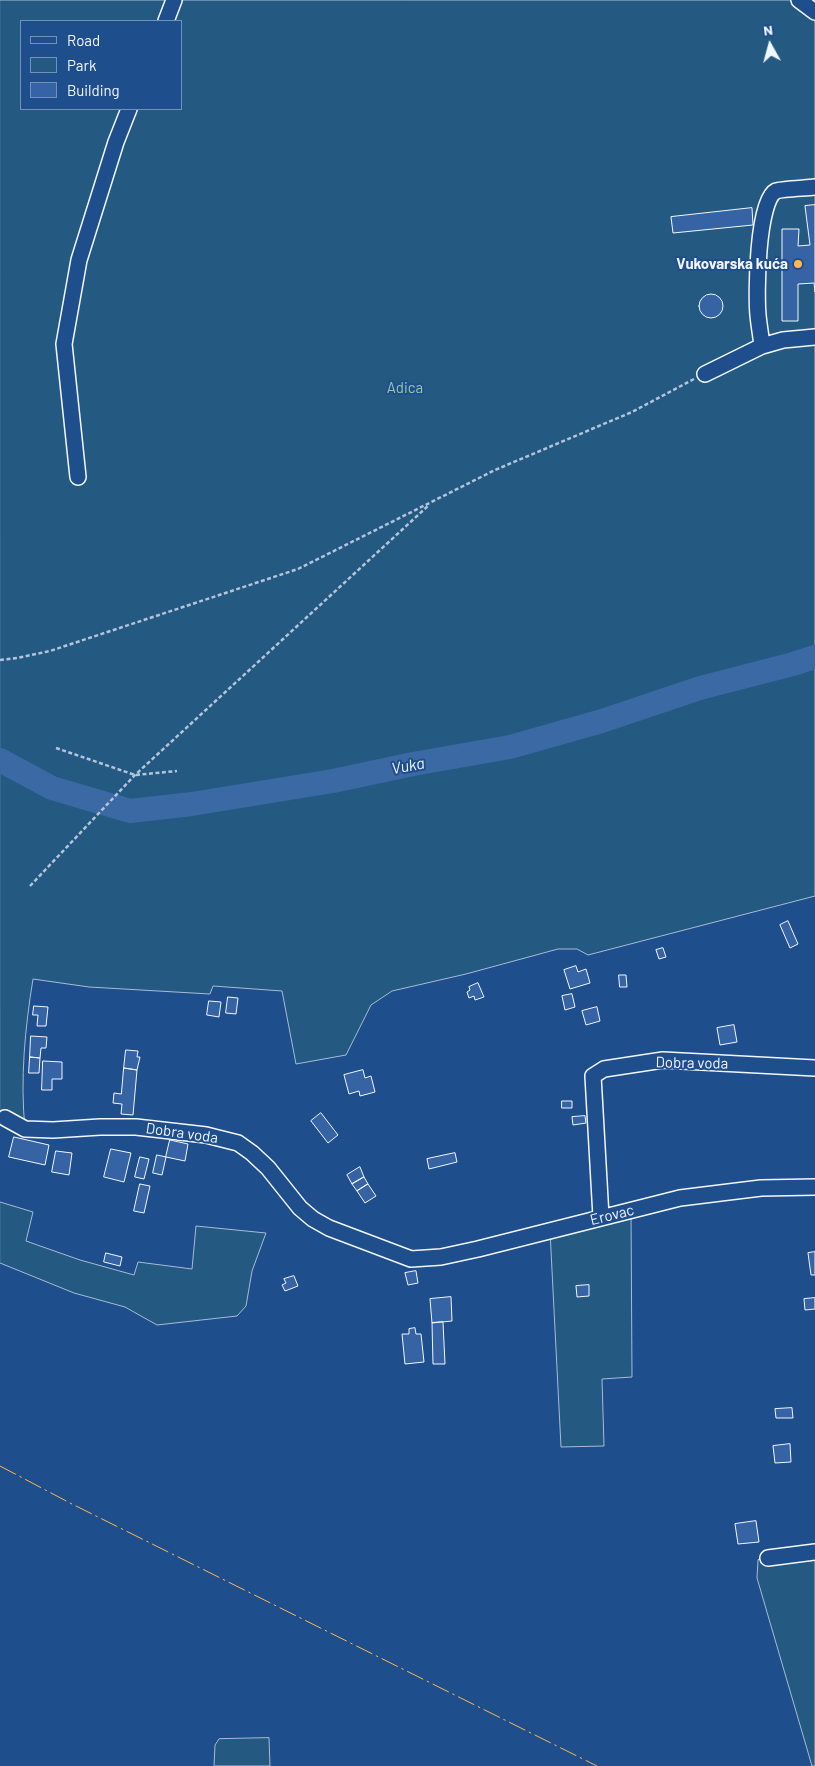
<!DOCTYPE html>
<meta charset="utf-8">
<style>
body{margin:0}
#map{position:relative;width:815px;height:1766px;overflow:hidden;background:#1f4e8c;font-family:Barlow,sans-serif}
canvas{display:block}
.legend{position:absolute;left:20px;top:20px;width:162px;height:90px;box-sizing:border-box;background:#1f4e8c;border:1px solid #7391ba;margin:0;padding:6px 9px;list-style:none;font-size:15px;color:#f2f6ff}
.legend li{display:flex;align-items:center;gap:10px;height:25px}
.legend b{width:25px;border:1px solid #7391ba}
.north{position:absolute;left:745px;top:20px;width:50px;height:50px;-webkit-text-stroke:4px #1f4e8c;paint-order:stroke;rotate:353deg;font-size:14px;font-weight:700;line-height:20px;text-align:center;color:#f2f6ff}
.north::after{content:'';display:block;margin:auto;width:18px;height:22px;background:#f2f6ff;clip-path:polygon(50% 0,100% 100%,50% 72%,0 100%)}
</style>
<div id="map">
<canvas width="815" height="1766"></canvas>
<ul class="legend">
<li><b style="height:6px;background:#1f4e8c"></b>Road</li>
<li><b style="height:14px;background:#245a82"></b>Park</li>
<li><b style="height:14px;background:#3563a3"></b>Building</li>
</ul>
<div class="north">N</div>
</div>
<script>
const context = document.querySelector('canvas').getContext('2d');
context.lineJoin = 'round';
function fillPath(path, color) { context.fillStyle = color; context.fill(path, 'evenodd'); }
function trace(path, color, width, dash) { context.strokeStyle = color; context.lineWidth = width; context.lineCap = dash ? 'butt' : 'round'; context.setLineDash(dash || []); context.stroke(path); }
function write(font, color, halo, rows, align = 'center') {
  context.font = font + ' Barlow,sans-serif'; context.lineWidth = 4; context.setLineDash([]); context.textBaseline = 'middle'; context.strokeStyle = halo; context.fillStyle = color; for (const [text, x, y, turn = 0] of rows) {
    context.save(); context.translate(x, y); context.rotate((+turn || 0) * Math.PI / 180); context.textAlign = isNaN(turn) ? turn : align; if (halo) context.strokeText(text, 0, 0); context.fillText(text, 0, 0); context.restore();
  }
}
const green = new Path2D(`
 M0 0H815V896L588 955 577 949H558L466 974 392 991 371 1005 346 1055 296 1064 282 991 213 986 210 994 89 987 33 979C25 1028 20 1079 25 1129L0 1116ZM21 21H181V109H21Z
 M0 1202 33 1212 26 1241 80 1260 134 1275 138 1262 192 1269 196 1226 266 1233 252 1271 246 1306 237 1316 157 1325 125 1307 74 1293 0 1263Z
 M631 1211 632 1377 602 1379 604 1446 561 1447 550 1231Z
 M815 1552V1766H812L757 1578 758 1560Z
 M269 1738 270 1766H214L215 1745 219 1739Z`);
const river = new Path2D(`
 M0 760 52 788 130 811 192 804 333 781 413 764 510 747 602 721 700 688 793 664 815 657`);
const building = new Path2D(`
 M815 205V292L814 283 798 284V321H782V229H799L798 246 810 245 805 206Z
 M752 208 753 225 673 233 671 217Z
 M699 306a12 12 0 1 1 24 0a12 12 0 1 1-24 0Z
 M788 921 798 944 790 948 780 925Z
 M663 948 666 957 659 959 656 950Z
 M576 966 578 972 586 969 590 983 570 989 564 970Z
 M619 975H626L627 987H620Z
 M478 983 484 997 475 1000 474 996 469 998 467 992 470 990 469 987Z
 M572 994 575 1007 565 1010 562 996Z
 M228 997 238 998 236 1014 226 1013Z
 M209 1001 221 1002 219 1017 207 1015Z
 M34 1006 48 1007 46 1026H37L38 1015H33Z
 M597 1007 600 1021 586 1025 582 1011Z
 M734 1025 737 1042 720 1045 717 1028Z
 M31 1036 47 1037 46 1048H41L40 1058 30 1057Z
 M126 1050 138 1051 137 1057H140L137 1070 124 1068Z
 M30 1057 40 1058 39 1073H29Z
 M43 1061 62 1062V1079H52V1090H42Z
 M124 1068 137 1070 133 1115 121 1114 122 1104 113 1103 114 1093 121 1094Z
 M363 1070 365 1078 371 1076 375 1092 360 1096 359 1091 349 1094 344 1075Z
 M562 1101H572V1108H562Z
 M321 1113 338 1135 328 1143 311 1121Z
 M585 1116 586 1123 573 1125 572 1117Z
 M14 1137 49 1145 45 1165 9 1157Z
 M170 1140 188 1144 185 1161 166 1157Z
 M111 1149 131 1153 124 1182 104 1177Z
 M56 1151 72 1153 69 1175 52 1172Z
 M455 1153 457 1162 429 1169 427 1159Z
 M157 1155 166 1157 162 1175 153 1173Z
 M140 1157 149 1159 144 1179 135 1177Z
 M360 1167 364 1177 352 1184 347 1175Z
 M364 1177 368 1184 357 1191 352 1184Z
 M140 1184 150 1186 144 1213 134 1211Z
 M368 1184 376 1196 365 1203 357 1191Z
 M815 1252V1275H811L808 1253Z
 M106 1253 122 1257 120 1266 104 1262Z
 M416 1271 418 1283 408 1285 405 1273Z
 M294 1276 298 1286 285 1291 282 1285 286 1283 284 1279Z
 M589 1285V1296L577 1297 576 1286Z
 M451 1297 452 1321 432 1323 430 1299Z
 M815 1298V1309L805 1310 804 1299Z
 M443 1322 445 1364H433L432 1323Z
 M415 1328 416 1334H421L424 1362 405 1364 402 1334H409V1329Z
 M792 1408 793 1418H776L775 1409Z
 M790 1444 791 1462 775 1463 773 1446Z
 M756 1521 759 1542 738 1544 735 1524Z`);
const path = new Path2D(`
 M0 660 17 658 50 651 298 569 495 470 632 412 694 379
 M56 748 135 775 177 771
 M30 886 135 775 429 505`);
const minor = new Path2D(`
 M799 0 815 12
 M166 21 174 0
 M762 346C761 336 759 326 758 315 756 295 757 200 776 191 781 189 808 188 815 187
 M705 374 762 346 783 340 815 337
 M78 477 64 344 79 260 116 142 129 109
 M5 1118 25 1129 53 1130 100 1127H136L206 1135 238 1143 252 1153 268 1168 300 1208 313 1219 329 1228 411 1259 441 1257 478 1249 680 1198 761 1188 815 1187
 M601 1217 593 1076 604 1069 663 1060 815 1068
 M768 1558 815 1552`);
const power = new Path2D(`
 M0 1466 70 1503 597 1766`);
const markers = [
 [798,264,5,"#ffb74d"]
];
const poiNames = [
 ["Vukovarska kuća",788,264]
];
const parkNames = [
 ["Adica",405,388]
];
const streetNames = [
 ["Dobra voda",692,1063,1],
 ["Dobra voda",182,1133,8],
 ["Erovac",612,1215,-14]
];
const waterNames = [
 ["Vuka",408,766,-10]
];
fillPath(green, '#245a82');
trace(green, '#a8bbd7', 1);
trace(river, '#3b69a3', 24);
fillPath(building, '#3563a3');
trace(building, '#f2f6ff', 1);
trace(minor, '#f2f6ff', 18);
trace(path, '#b3c4dc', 2.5, [4, 2.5]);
trace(minor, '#1f4e8c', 15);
trace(power, '#ffb74d', 1, [18, 4, 2.5, 4]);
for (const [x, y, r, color] of markers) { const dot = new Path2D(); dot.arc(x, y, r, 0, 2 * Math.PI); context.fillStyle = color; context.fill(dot); trace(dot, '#1f4e8c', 2); }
write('bold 15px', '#f2f6ff', '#1f4e8c', poiNames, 'right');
write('15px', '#97c8a6', '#1f4e8c', parkNames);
write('15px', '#f2f6ff', '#1f4e8c', streetNames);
write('italic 16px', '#f2f6ff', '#1f4e8c', waterNames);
</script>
